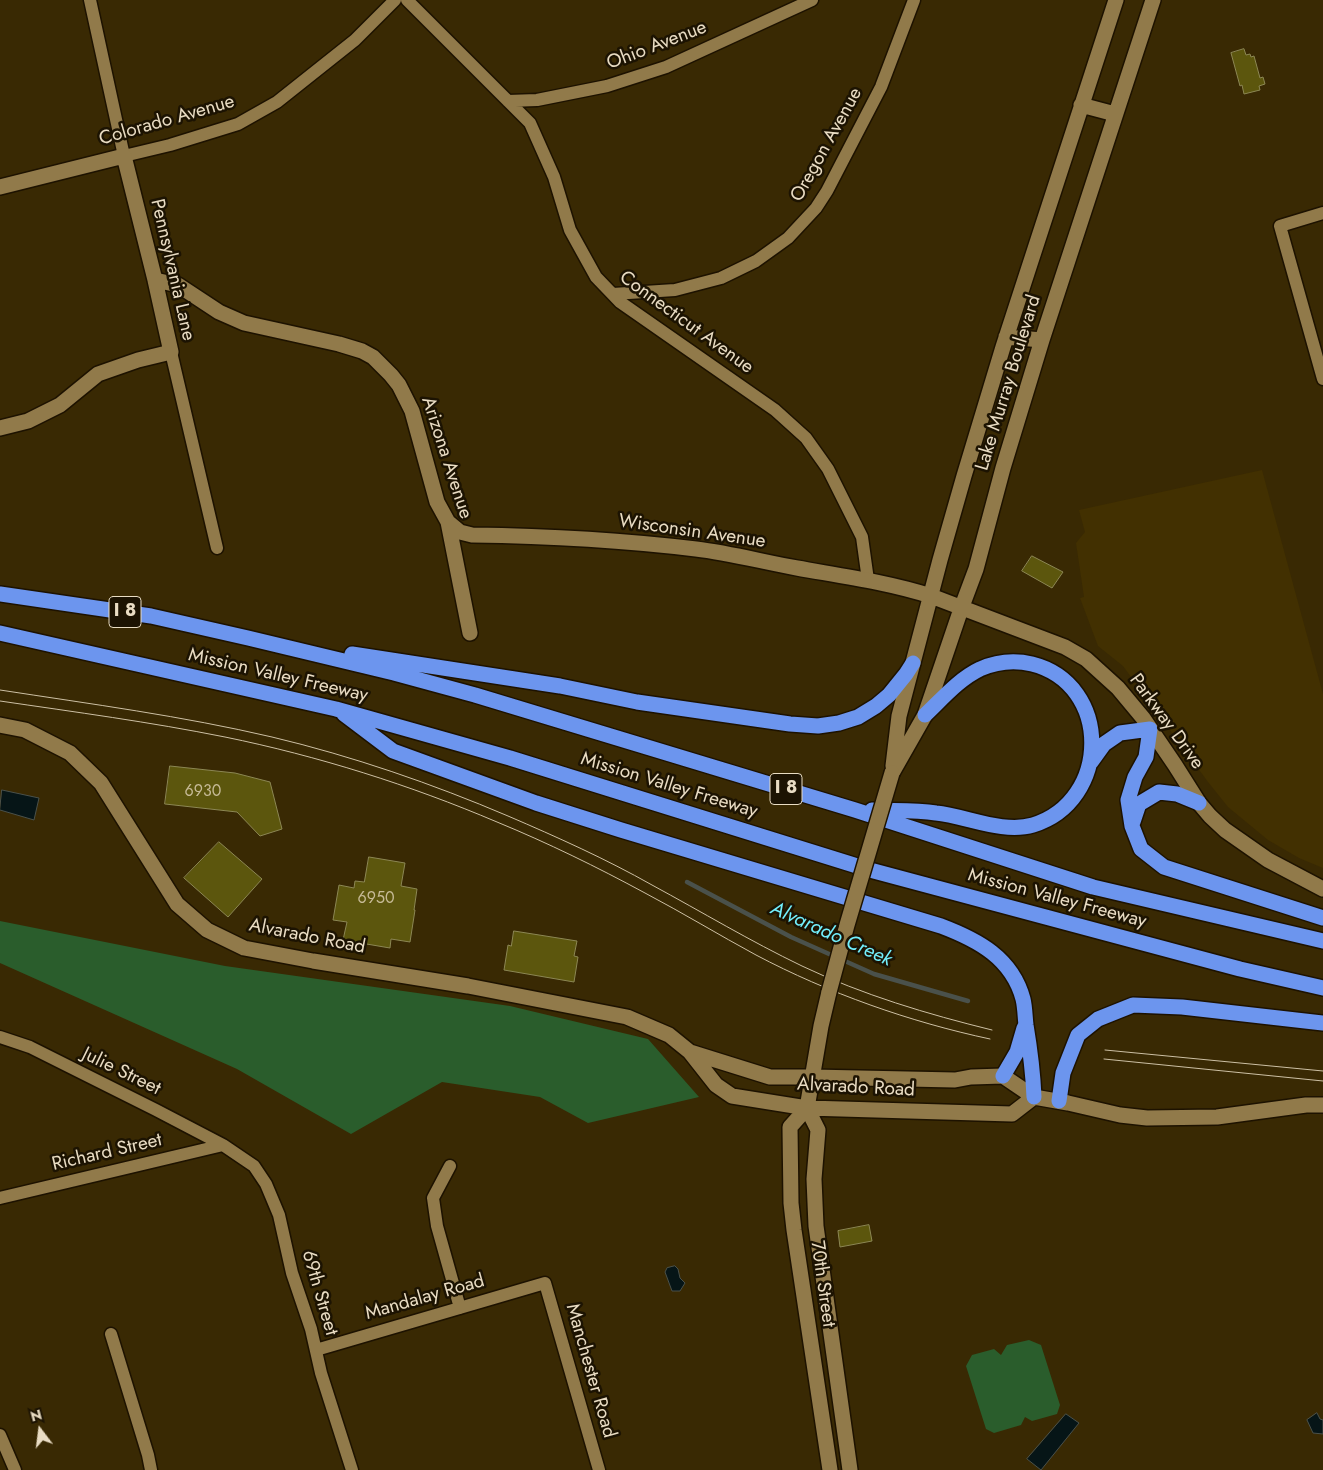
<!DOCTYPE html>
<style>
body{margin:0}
#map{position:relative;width:1323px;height:1470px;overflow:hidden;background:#392903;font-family:Jost,sans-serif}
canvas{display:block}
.north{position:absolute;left:15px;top:1405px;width:50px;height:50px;-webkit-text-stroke:4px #1c1302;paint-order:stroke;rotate:345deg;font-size:14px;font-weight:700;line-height:20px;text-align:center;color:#e9dcc3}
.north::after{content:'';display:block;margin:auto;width:18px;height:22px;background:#e9dcc3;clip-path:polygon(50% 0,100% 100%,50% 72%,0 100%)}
</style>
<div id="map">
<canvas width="1323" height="1470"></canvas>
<div class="north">N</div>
</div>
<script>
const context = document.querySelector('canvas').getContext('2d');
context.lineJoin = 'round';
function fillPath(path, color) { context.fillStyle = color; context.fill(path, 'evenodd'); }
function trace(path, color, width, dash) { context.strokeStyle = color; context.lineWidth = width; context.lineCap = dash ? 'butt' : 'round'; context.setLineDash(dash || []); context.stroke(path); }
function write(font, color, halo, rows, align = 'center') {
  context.font = font + ' Jost,sans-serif'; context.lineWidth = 5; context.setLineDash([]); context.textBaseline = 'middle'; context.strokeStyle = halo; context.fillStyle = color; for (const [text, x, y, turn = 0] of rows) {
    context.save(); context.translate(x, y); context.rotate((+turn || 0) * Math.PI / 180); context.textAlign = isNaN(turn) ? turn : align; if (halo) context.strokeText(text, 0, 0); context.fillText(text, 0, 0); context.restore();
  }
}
const built = new Path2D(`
 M1262 470 1323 694V868L1299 858 1268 840 1228 807 1208 782 1123 666 1098 646 1080 598 1084 597 1076 543 1085 532 1079 510Z`);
const green = new Path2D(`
 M0 921 225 966 510 1006 648 1039 699 1097 588 1123 540 1097 442 1082 351 1134 237 1069 0 963Z
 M1029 1340 1041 1345 1060 1405 1057 1414 1032 1421 1025 1417 1021 1425 994 1433 986 1429 966 1366 972 1355 994 1349 1001 1355 1007 1345Z`);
const water = new Path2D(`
 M2 790 39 798 34 820 0 810Z
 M675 1266 678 1269 680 1278 685 1283 680 1291H672L665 1272 667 1268Z
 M1317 1413 1320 1419 1323 1420V1434L1313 1433 1307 1420Z
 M1066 1414 1079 1423 1041 1470 1027 1459Z`);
const stream = new Path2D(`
 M687 882 791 937 874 974 968 1001`);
const building = new Path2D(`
 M1244 49 1246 55 1250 54 1251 57 1254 56 1260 78 1263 77 1265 84 1259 86 1260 90 1244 94 1242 85 1240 86 1231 53Z
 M1032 556 1063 572 1052 588 1022 571Z
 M170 766 235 773 270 782 282 829 260 836 237 812 165 804Z
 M219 842 262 879 228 917 184 878Z
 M369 857 405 863 401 886 417 889 414 910H415L410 942 391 939 390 948 343 940 347 922 333 920 339 885 354 888 355 881 364 882Z
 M514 931 577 941 574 956 578 957 574 982 504 970 508 945 511 946Z
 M869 1225 872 1241 840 1247 838 1231Z`);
const street = new Path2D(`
 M90 0 124 156 170 145 238 124 277 102 355 40 395 0
 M407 0 530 123 554 177 570 230 596 277 620 302 775 410 806 438 828 469 862 537 868 580
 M508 101 537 100 607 86 666 67 812 0
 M1323 213 1280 226 1323 379
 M613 294 675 290 721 278 756 261 788 238 816 208 827 191 881 87 914 0
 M171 352 217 548
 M0 1037 30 1047 156 1110 223 1145 254 1166 266 1184 279 1215 292 1273 311 1329 321 1373 352 1470
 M450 1166 433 1198 437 1226 460 1308
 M0 1198 223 1145
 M111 1334 148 1455 151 1470
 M316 1350 545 1283 599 1470
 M0 1435 15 1470`);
const secondary = new Path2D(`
 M1081 105 1115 114
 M0 187 124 156 155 280 171 352 138 360 98 374 60 405 28 421 0 428
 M155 280 178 285 219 312 244 323 339 344 362 351 373 357 391 375 399 385 412 411 437 502 448 522 470 633
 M1006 337 1042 340
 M448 522 460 532 472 535C547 536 621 540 696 549 730 553 763 562 797 568 842 576 887 582 931 596L1065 647 1086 659 1118 688 1143 718 1175 765 1199 803 1210 816 1225 830 1268 860 1323 889
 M0 725 25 730 70 753 101 783 177 904 207 930 244 948 313 961 468 986 627 1017 669 1035 690 1052 716 1085 732 1096 807 1108 1012 1114 1034 1097
 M893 766 899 716 940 560 964 476 1003 347 1116 0
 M892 773 925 715 961 609 976 569 1003 468 1042 340 1153 0
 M829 992 821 1026 807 1108 790 1127 791 1203 794 1230 830 1470
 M690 1052 770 1077H812L955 1080 971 1077 1003 1076 1034 1097 1068 1103 1120 1115 1147 1118 1217 1117 1306 1105H1323
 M807 1108 818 1130 814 1179 816 1226 850 1470`);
const highway = new Path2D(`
 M0 594 151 616 248 638 394 673 475 695 855 810 1093 887 1323 941
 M0 633 336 709 510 758 870 870 1240 969 1323 988
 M352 654 560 686 637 702 790 724 818 726 839 723 858 717 876 706 889 695 906 674 913 663
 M344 714 393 751 536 803 621 830 941 926C978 940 1012 958 1023 999 1025 1007 1025 1017 1026 1025 1030 1049 1033 1073 1034 1097
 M1091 762 1104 744 1120 733 1150 729 1146 757 1135 777 1128 800 1132 826 1141 849 1164 867 1323 918
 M872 810C893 811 915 810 936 813 966 816 1003 834 1033 825 1111 801 1112 684 1032 664 1015 660 996 662 980 669 959 679 942 699 925 715
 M1133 822 1139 804 1159 792 1177 794 1199 803
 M1003 1076 1017 1052 1024 1028
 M1059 1101 1063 1073 1078 1035 1098 1019 1133 1005 1182 1007 1323 1023`);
const tram = new Path2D(`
 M0 690C91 704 182 716 272 737 352 756 433 784 508 816 557 837 606 859 652 885 702 912 750 941 802 966 863 995 927 1014 992 1030
 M0 701C75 712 150 722 225 737 318 756 410 785 497 822 548 843 597 867 645 893 683 913 719 935 756 955 828 993 910 1022 990 1039
 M1105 1050 1323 1071
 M1104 1059 1323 1081`);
const secondaryBridge = new Path2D(`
 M829 992 847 925 892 773`);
const numberNames = [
 ["6930",203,792],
 ["6950",376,899]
];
const shields = [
 [125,612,32],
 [786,789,32]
];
const shieldNames = [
 ["I 8",125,612],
 ["I 8",786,789]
];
const streetNames = [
 ["Ohio Avenue",657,46,-21],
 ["Colorado Avenue",167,121,-16],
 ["Oregon Avenue",827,145,-61],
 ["Pennsylvania Lane",172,270,77],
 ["Connecticut Avenue",686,323,36],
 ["Lake Murray Boulevard",1009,383,-73],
 ["Arizona Avenue",446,458,72],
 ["Wisconsin Avenue",692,532,8],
 ["Mission Valley Freeway",278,676,13],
 ["Parkway Drive",1166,722,54],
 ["Mission Valley Freeway",669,786,17],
 ["Mission Valley Freeway",1057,899,15],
 ["Alvarado Road",307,937,11],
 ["Julie Street",121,1072,26],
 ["Alvarado Road",856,1088,3],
 ["Richard Street",107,1153,-13],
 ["70th Street",822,1284,82],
 ["69th Street",319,1293,74],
 ["Mandalay Road",425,1298,-16],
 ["Manchester Road",590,1371,74]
];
const waterNames = [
 ["Alvarado Creek",831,935,24]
];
fillPath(built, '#423001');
fillPath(green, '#2a5d2c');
fillPath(water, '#061517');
trace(water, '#4a514b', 1);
trace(stream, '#4a514b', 4.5);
fillPath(building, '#5c560d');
trace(building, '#8c8754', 1);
trace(street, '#1d1200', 15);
trace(secondary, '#1d1200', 18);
trace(highway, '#1d1200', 18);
trace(street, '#917a4a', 12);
trace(secondary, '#917a4a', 15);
trace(highway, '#6c95ee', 15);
trace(tram, '#cdc0a5', 1);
trace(secondaryBridge, '#1d1200', 18, []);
trace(secondaryBridge, '#917a4a', 15);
write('16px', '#c6ba96', null, numberNames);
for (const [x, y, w] of shields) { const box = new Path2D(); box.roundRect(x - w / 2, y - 15.5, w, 31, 4); context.fillStyle = '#1c1302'; context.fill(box); trace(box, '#e9dcc3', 1); }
write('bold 18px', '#e9dcc3', null, shieldNames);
write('19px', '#e9dcc3', '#1c1302', streetNames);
write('italic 20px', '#73f0fd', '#1c1302', waterNames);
</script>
